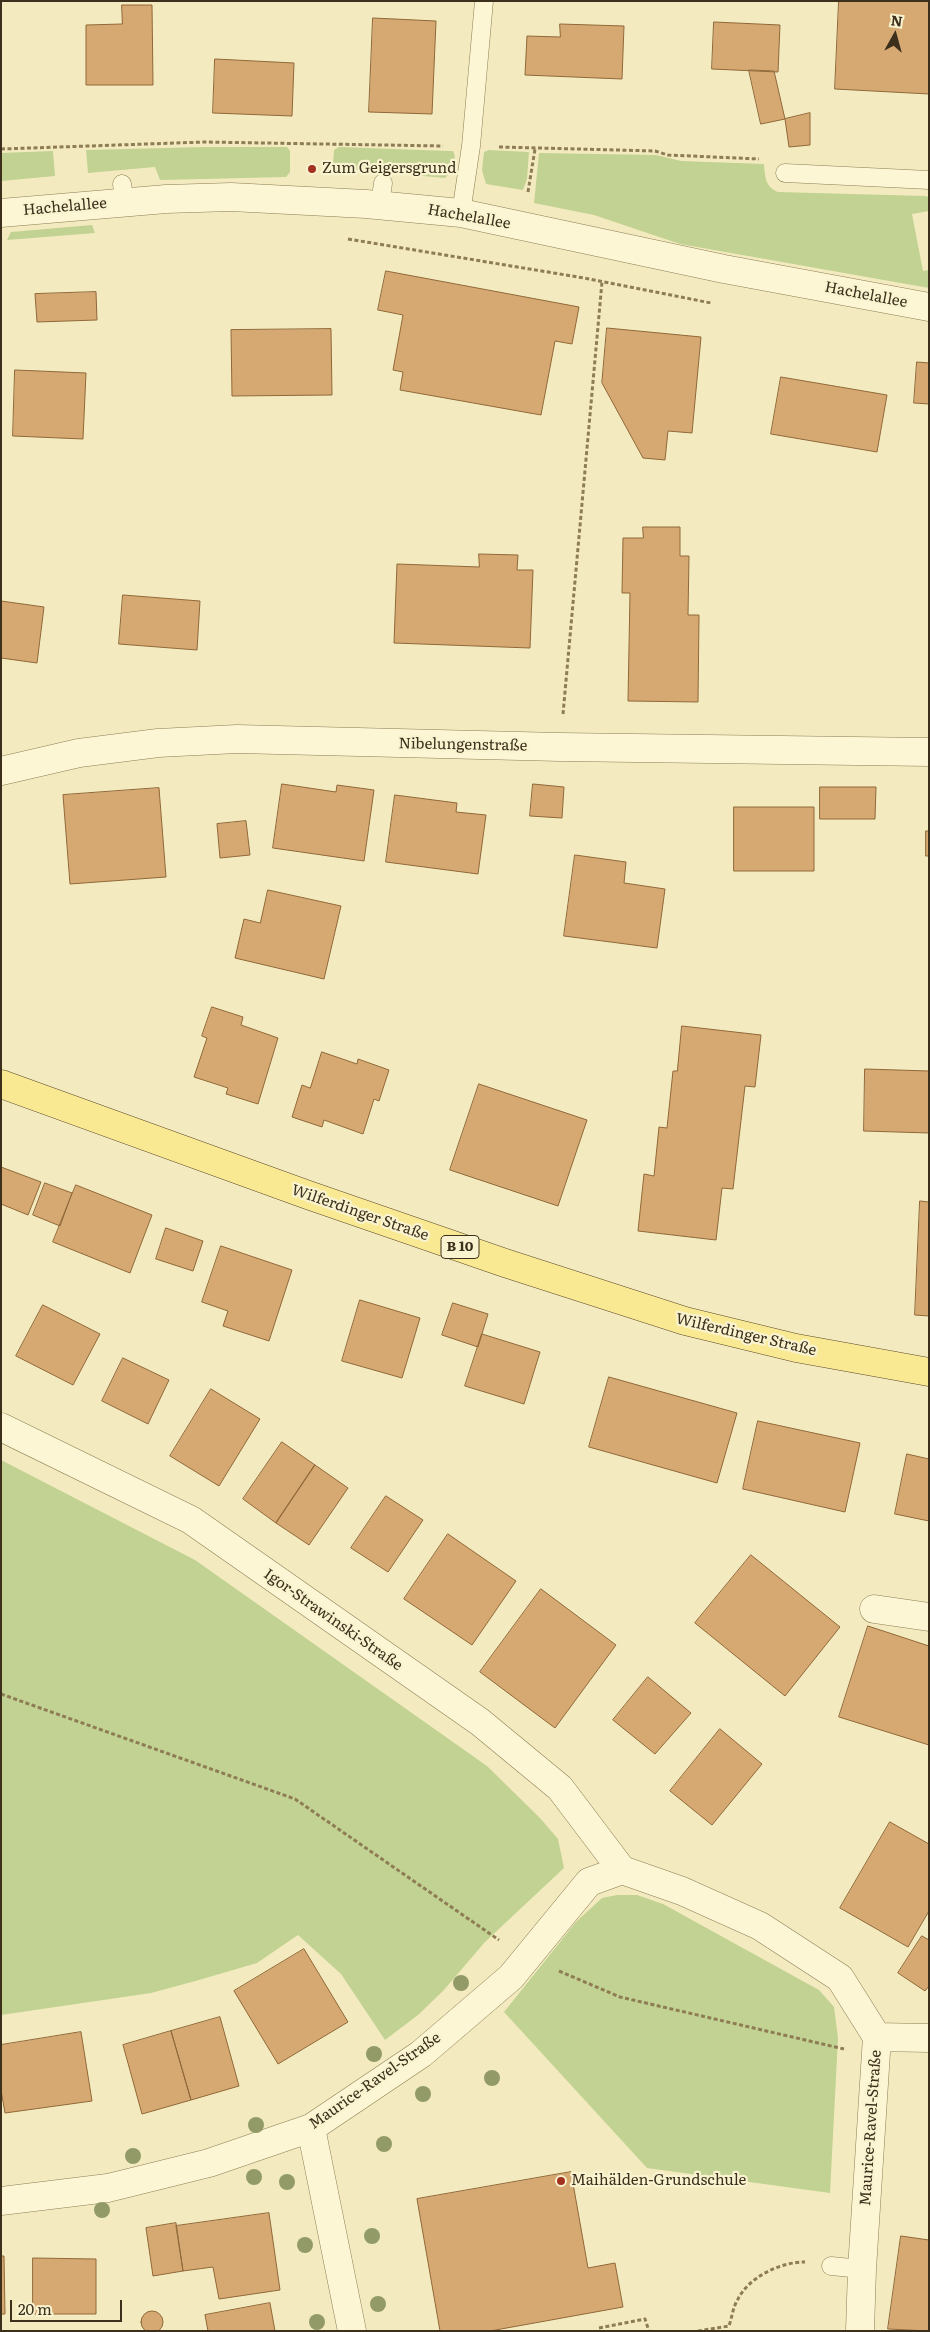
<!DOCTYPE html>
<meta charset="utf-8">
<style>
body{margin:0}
#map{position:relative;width:930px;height:2332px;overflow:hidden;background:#f3ebbf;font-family:Literata,serif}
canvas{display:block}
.frame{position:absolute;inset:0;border:2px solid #3c301c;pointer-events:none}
.north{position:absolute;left:870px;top:10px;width:50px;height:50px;-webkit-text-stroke:4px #f9f3d0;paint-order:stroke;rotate:7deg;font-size:14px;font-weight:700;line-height:20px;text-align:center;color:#3c301c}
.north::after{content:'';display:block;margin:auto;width:18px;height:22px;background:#3c301c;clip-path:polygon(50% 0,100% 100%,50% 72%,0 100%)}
.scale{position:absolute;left:10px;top:2300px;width:112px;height:22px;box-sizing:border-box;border:2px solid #3c301c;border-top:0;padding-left:6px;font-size:15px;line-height:18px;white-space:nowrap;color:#3c301c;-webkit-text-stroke:4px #f9f3d0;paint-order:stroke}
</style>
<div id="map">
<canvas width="930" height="2332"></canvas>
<div class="frame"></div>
<div class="north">N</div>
<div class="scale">20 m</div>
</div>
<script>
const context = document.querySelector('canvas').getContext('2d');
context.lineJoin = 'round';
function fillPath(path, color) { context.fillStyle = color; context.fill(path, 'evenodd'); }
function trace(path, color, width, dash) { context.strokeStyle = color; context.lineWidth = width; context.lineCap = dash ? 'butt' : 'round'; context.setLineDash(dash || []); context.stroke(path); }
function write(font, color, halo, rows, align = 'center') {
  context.font = font + ' Literata,serif'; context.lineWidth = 4.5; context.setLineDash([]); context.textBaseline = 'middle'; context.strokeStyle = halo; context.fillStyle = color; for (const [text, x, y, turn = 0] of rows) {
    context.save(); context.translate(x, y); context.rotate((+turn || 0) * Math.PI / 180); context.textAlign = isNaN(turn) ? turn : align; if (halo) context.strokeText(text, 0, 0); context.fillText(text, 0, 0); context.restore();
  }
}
const green = new Path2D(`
 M205 147H287L290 151V172L286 177 160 180 155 167 88 173 86 150Z
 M339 147 449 151H453C458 160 452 172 445 178L336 168 333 165 334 150Z
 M489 150 529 152 527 179 523 190 486 184 482 170 484 152Z
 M53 151 55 176 1 181V153Z
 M539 153 656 155 681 161 764 164C765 176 765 187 778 192L925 196 929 197V211L912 214 923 271 929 270V288L680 244 594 215 534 203Z
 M92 225 95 233 7 240 11 232Z
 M1 1460 195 1560 487 1766 540 1818 558 1839 564 1868 485 1942 443 1991 418 2015 385 2040 341 1974 298 1935 257 1963 199 1980 151 1993 1 2015Z
 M617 1895H637L663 1904 819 1990 834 2007 838 2038 830 2193 647 2168 504 2012 576 1922 602 1898Z`);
const building = new Path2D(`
 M839 1H929V94L835 89Z
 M122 5H152L153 85H86V25L122 24Z
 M373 18 436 21 432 114 369 112Z
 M714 22 780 25 778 72 712 69Z
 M560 24 624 26 622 79 525 75 527 36 560 37Z
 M215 59 294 63 292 116 213 113Z
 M749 70 774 71 785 119 761 124Z
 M810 113V145L789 147 785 119Z
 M386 271 579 307 572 344 555 341 541 415 400 390 403 372 393 370 403 315 378 310Z
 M96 292 97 320 37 322 35 294Z
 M607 328 701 337 692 433 668 431 665 460 643 458 602 383Z
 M331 329 332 395 232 396 231 330Z
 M917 362 929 363V404L914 403Z
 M15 370 86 373 83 439 13 436Z
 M781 377 887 395 877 452 771 434Z
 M643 527H680V556H689L688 615H699L698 702 628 701 630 593H622L623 538H643Z
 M479 554 518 555 517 570H533L530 648 394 643 397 564 479 567Z
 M123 595 200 601 197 650 119 644Z
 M1 601 44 607 37 663 1 658Z
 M282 784 336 792 337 785 374 790 364 861 273 848Z
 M533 784 564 787 562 818 530 816Z
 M820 787H876L875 819H820Z
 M159 788 166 877 70 884 63 795Z
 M395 795 457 803 456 812 486 815 478 874 386 862Z
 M734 807H814V871H734Z
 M246 821 250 855 220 858 217 824Z
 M926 831H929V856H926Z
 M575 855 626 862 624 883 665 889 657 948 564 936Z
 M268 890 341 906 324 979 235 958 244 919 260 923Z
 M212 1007 243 1017 241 1025 278 1038 258 1104 226 1094 228 1088 194 1077 207 1038 202 1036Z
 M682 1026 761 1035 755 1087 745 1086 733 1189 722 1188 716 1240 638 1231 644 1174 654 1176 659 1127 667 1128 673 1071H677Z
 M322 1052 357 1064 358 1059 389 1070 379 1101 374 1099 363 1134 324 1120 322 1127 292 1117 302 1085 310 1088Z
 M865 1069 929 1071V1133L864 1131Z
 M479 1084 587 1120 558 1206 450 1170Z
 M1 1167 41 1182 28 1215 1 1204Z
 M45 1183 72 1193 60 1226 33 1215Z
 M76 1185 152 1215 130 1273 53 1242Z
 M920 1201 929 1202V1316L915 1315Z
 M166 1228 203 1241 193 1271 156 1259Z
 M221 1246 292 1270 269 1341 223 1326 228 1311 202 1302Z
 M360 1300 420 1318 402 1378 342 1361Z
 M453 1303 488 1314 478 1347 442 1335Z
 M43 1305 100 1334 73 1385 16 1356Z
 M482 1334 540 1352 524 1404 465 1386Z
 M123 1358 169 1380 148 1424 102 1401Z
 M609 1377 737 1413 717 1483 589 1447Z
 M211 1389 260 1419 219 1486 170 1456Z
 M758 1421 860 1443 845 1512 743 1489Z
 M282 1442 315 1465 276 1523 243 1499Z
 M907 1454 929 1459V1521L895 1514Z
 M315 1465 348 1488 309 1545 276 1523Z
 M386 1496 423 1520 388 1572 351 1548Z
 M448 1534 516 1581 472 1645 404 1599Z
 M751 1555 840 1627 785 1696 695 1623Z
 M541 1589 616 1645 555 1728 480 1672Z
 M868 1626 929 1646V1745L839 1717Z
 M648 1677 691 1713 655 1754 613 1720Z
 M720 1729 762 1764 712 1825 670 1791Z
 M890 1822 929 1844V1911L908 1947 840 1908Z
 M922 1936 929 1940V1986L925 1991 898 1973Z
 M304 1949 348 2022 278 2064 234 1991Z
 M220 2017 239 2086 191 2100 171 2031Z
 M171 2031 191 2100 142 2114 123 2045Z
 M81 2032 92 2101 5 2113 1 2090V2045Z
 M571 2172 588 2268 615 2263 623 2307 490 2331H440L417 2199Z
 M269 2213 280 2290 219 2299 213 2267 183 2271 176 2226Z
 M176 2223 183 2271 153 2276 146 2228Z
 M901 2236 929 2240V2331L888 2329Z
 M1 2256H4L5 2314H1Z
 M33 2258 96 2259V2314H33Z
 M270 2303 275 2331H208L205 2315Z
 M141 2322a11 11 0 1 1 22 0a11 11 0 1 1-22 0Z`);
const path = new Path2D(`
 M499 147 655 151 668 155 759 159
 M1 149 205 142 443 146
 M528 192 535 149
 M348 239 584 278 711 303
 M563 714 602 282
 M1 1694 295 1799 499 1940
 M559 1971 620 1997 844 2049
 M599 2328 645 2319 649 2331
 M698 2331 729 2326C732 2317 733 2307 738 2299 749 2277 780 2262 805 2262`);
const service = new Path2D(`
 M785 173 929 180
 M122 184 125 203
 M380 205 383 183
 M461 213 471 146 484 1
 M831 2266 862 2269`);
const minor = new Path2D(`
 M1 771 79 753 158 743 237 739 560 747 929 752
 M1 1427 191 1520 480 1722 560 1788 622 1870
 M874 1609 929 1617
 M877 2037 929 2038
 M311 2128 352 2331
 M1 2201 108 2188 209 2163 311 2128 421 2054 511 1977 589 1882 622 1870 682 1891 760 1926 840 1978 877 2037 862 2269 860 2331`);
const tertiary = new Path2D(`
 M1 213 166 199 231 197 366 204 461 213 724 269 929 307`);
const primary = new Path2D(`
 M1 1084 308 1195 505 1263 685 1321 796 1348 929 1372`);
const trees = [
 [461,1983],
 [374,2054],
 [492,2078],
 [423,2094],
 [256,2125],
 [384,2144],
 [133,2156],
 [254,2177],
 [287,2182],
 [102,2210],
 [372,2236],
 [305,2245],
 [378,2304],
 [317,2322]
];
const markers = [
 [312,169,5,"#a3311f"],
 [561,2181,5,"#a3311f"]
];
const shields = [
 [460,1247,38]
];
const shieldNames = [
 ["B 10",460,1247]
];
const poiNames = [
 ["Zum Geigersgrund",322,169],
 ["Maihälden-Grundschule",571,2181]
];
const streetNames = [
 ["Hachelallee",65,207,-5],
 ["Hachelallee",469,217,10],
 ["Hachelallee",866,295,11],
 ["Nibelungenstraße",463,745,1],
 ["Wilferdinger Straße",360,1213,19],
 ["Wilferdinger Straße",746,1335,13],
 ["Igor-Strawinski-Straße",333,1620,35],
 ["Maurice-Ravel-Straße",375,2081,-35],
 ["Maurice-Ravel-Straße",871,2128,-86]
];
fillPath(green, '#c1d292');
fillPath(building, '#d5a971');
trace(building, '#906839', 1);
trace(service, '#8e7c55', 19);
trace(minor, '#8e7c55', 29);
trace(tertiary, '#8e7c55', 29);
trace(primary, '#5b482a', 29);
trace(path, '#8e7c55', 3, [4, 2.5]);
trace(service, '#fcf6d4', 18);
trace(minor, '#fcf6d4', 28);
trace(tertiary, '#fcf6d4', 28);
trace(primary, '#fae993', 28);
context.fillStyle = '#929b68';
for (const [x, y] of trees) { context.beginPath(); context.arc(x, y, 8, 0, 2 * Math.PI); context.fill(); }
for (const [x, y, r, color] of markers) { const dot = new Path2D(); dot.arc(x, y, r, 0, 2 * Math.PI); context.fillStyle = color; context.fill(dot); trace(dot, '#f9f3d0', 2); }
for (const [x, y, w] of shields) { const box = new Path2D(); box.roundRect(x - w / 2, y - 11.5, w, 23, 4); context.fillStyle = '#f9f3d0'; context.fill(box); trace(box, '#3c301c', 1); }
write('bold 14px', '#3c301c', null, shieldNames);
write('15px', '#3c301c', '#f9f3d0', poiNames, 'left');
write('15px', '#3c301c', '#f9f3d0', streetNames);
</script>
